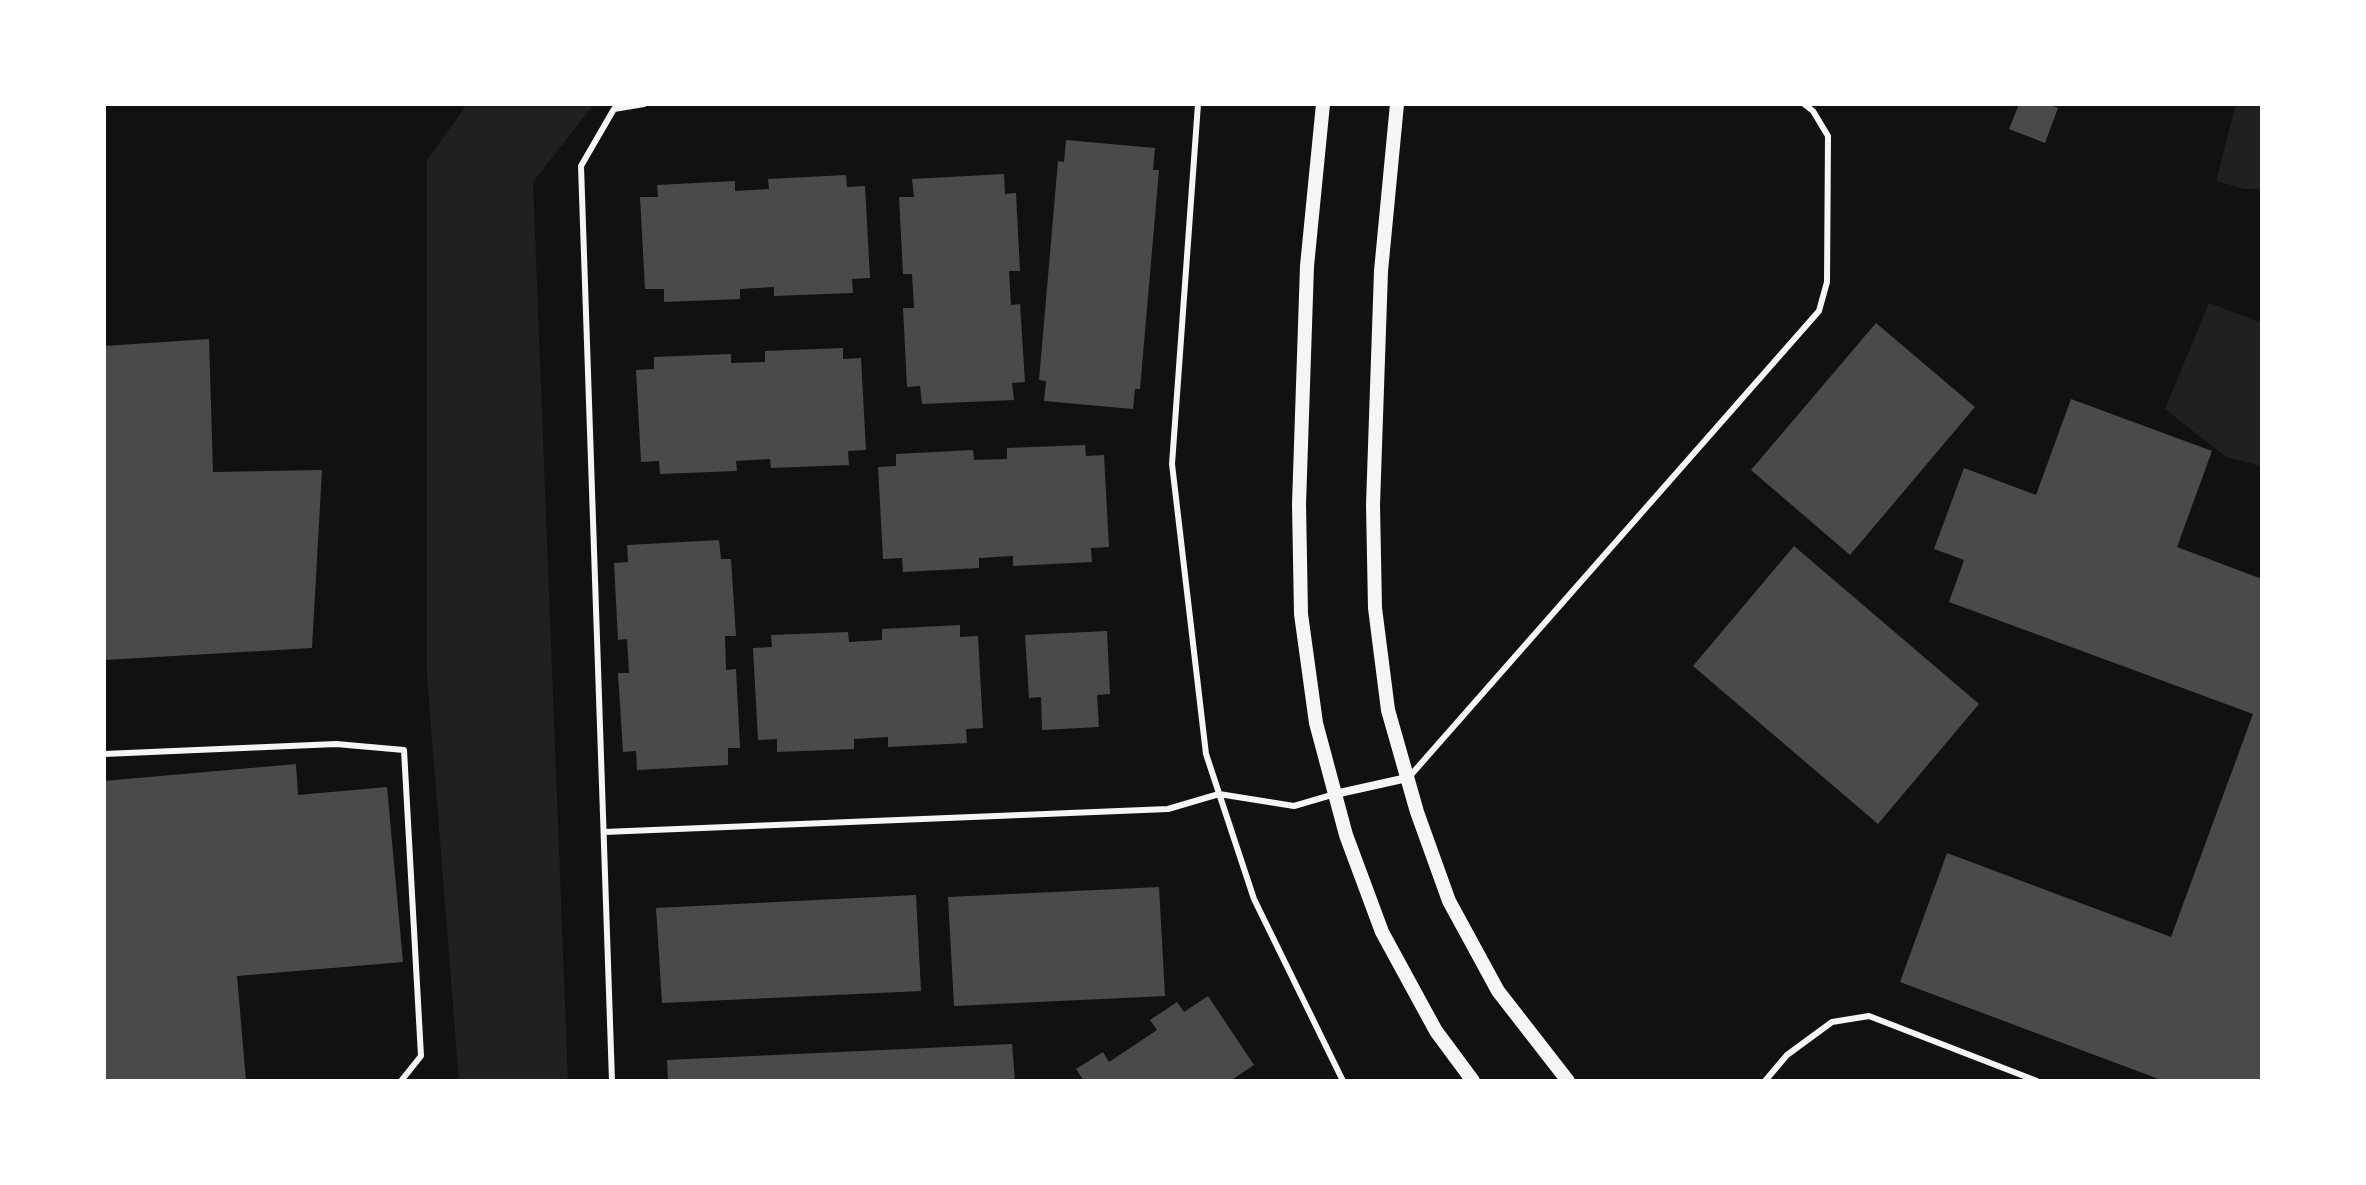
<!DOCTYPE html>
<style>
body{margin:0}
#map{position:relative;width:2366px;height:1185px;overflow:hidden;background:#111;font-family:"Noto Sans",sans-serif}
canvas{display:block}
.frame{position:absolute;inset:0;border:106px solid #fff;pointer-events:none}
</style>
<div id="map">
<canvas width="2366" height="1185"></canvas>
<div class="frame"></div>
</div>
<script>
const context = document.querySelector('canvas').getContext('2d');
context.lineJoin = 'round';
function fillPath(path, color) { context.fillStyle = color; context.fill(path, 'evenodd'); }
function trace(path, color, width, dash) { context.strokeStyle = color; context.lineWidth = width; context.lineCap = dash ? 'butt' : 'round'; context.setLineDash(dash || []); context.stroke(path); }
const green = new Path2D(`
 M467 104H594L533 182 568 1081H459L427 675V160Z
 M2236 104H2262V189H2244L2216 181Z
 M2209 303 2262 323V466L2226 457 2165 409Z`);
const building = new Path2D(`
 M2019 104H2047L2058 108 2045 143 2009 129Z
 M1066 140 1155 148 1153 170H1159L1140 389H1135L1133 409 1044 401 1046 381 1039 380 1058 161 1064 162Z
 M1004 174 1005 194 1016 193 1020 271H1009L1011 305 1020 304 1025 382 1012 383 1014 400 922 404 920 386 907 387 903 308H914L912 274H903L899 197H914L912 179Z
 M846 175 847 187 865 186 870 278 852 279 853 293 774 296V287L740 289V299L664 302V289H645L640 197H658L657 185 735 181V191L769 189 768 179Z
 M1876 323 1975 407 1850 555 1751 470Z
 M209 339 213 472 322 470 312 648 104 660V346Z
 M843 348V359L861 358 866 450 848 451 849 465 771 468 770 459 736 461 737 471 660 474 659 461 641 462 636 370 654 369V357L731 354V363L765 362V351Z
 M2071 399 2212 451 2177 547 2262 579V1080L2260 1081H2164L1900 982 1947 853 2171 937 2253 714 1949 602 1964 560 1934 549 1964 468 2036 495Z
 M1085 445 1086 456 1104 455 1109 547 1091 548 1092 562 1013 566V556L979 558V568L903 572 902 558 883 559 878 467 896 466V454L973 450 974 460 1007 459V448Z
 M719 540 721 559H731L736 636H725L726 670 736 669 740 748H728V765L637 770 636 751 623 752 618 673H629L627 639 618 640 614 563 628 562 627 545Z
 M1794 546 1979 704 1878 824 1693 666Z
 M960 625V637L978 636 983 728 966 729 967 743 888 747V737L854 739V749L777 752V739L758 740 753 648 772 647 771 635 848 632 849 642 882 640V629Z
 M1107 631 1110 694 1097 695 1099 727 1042 730 1041 697 1029 698 1025 635Z
 M296 764 298 795 387 787 403 962 237 976 246 1081H104V781Z
 M1159 887 1165 996 954 1006 948 897Z
 M916 895 921 991 662 1003 656 908Z
 M1208 996 1254 1065 1230 1081H1084L1076 1069 1103 1052 1109 1062 1157 1030 1150 1020 1177 1002 1184 1012Z
 M1012 1044 1015 1081H668L667 1060Z`);
const service = new Path2D(`
 M1198 104 1172 464 1206 754 1254 899 1343 1081
 M104 754 336 744 404 750 421 1056 401 1081
 M1410 776 1819 311 1827 282 1828 136 1813 111 1804 104
 M604 832 1168 809 1219 794 1294 806 1335 794
 M612 1081 581 166 614 109 644 104
 M1765 1081 1787 1055 1832 1022 1869 1016 2037 1081`);
const minor = new Path2D(`
 M1335 794 1407 778`);
const tertiary = new Path2D(`
 M1323 104 1307 266 1299 504 1301 614 1316 723 1346 835 1382 932 1436 1031 1473 1081
 M1397 104 1381 271 1373 505 1375 608 1388 710 1417 812 1449 901 1498 991 1568 1081`);
fillPath(green, '#202020');
fillPath(building, '#4a4a4a');
trace(service, '#f5f5f5', 6);
trace(minor, '#f5f5f5', 8);
trace(tertiary, '#f5f5f5', 14);
</script>
